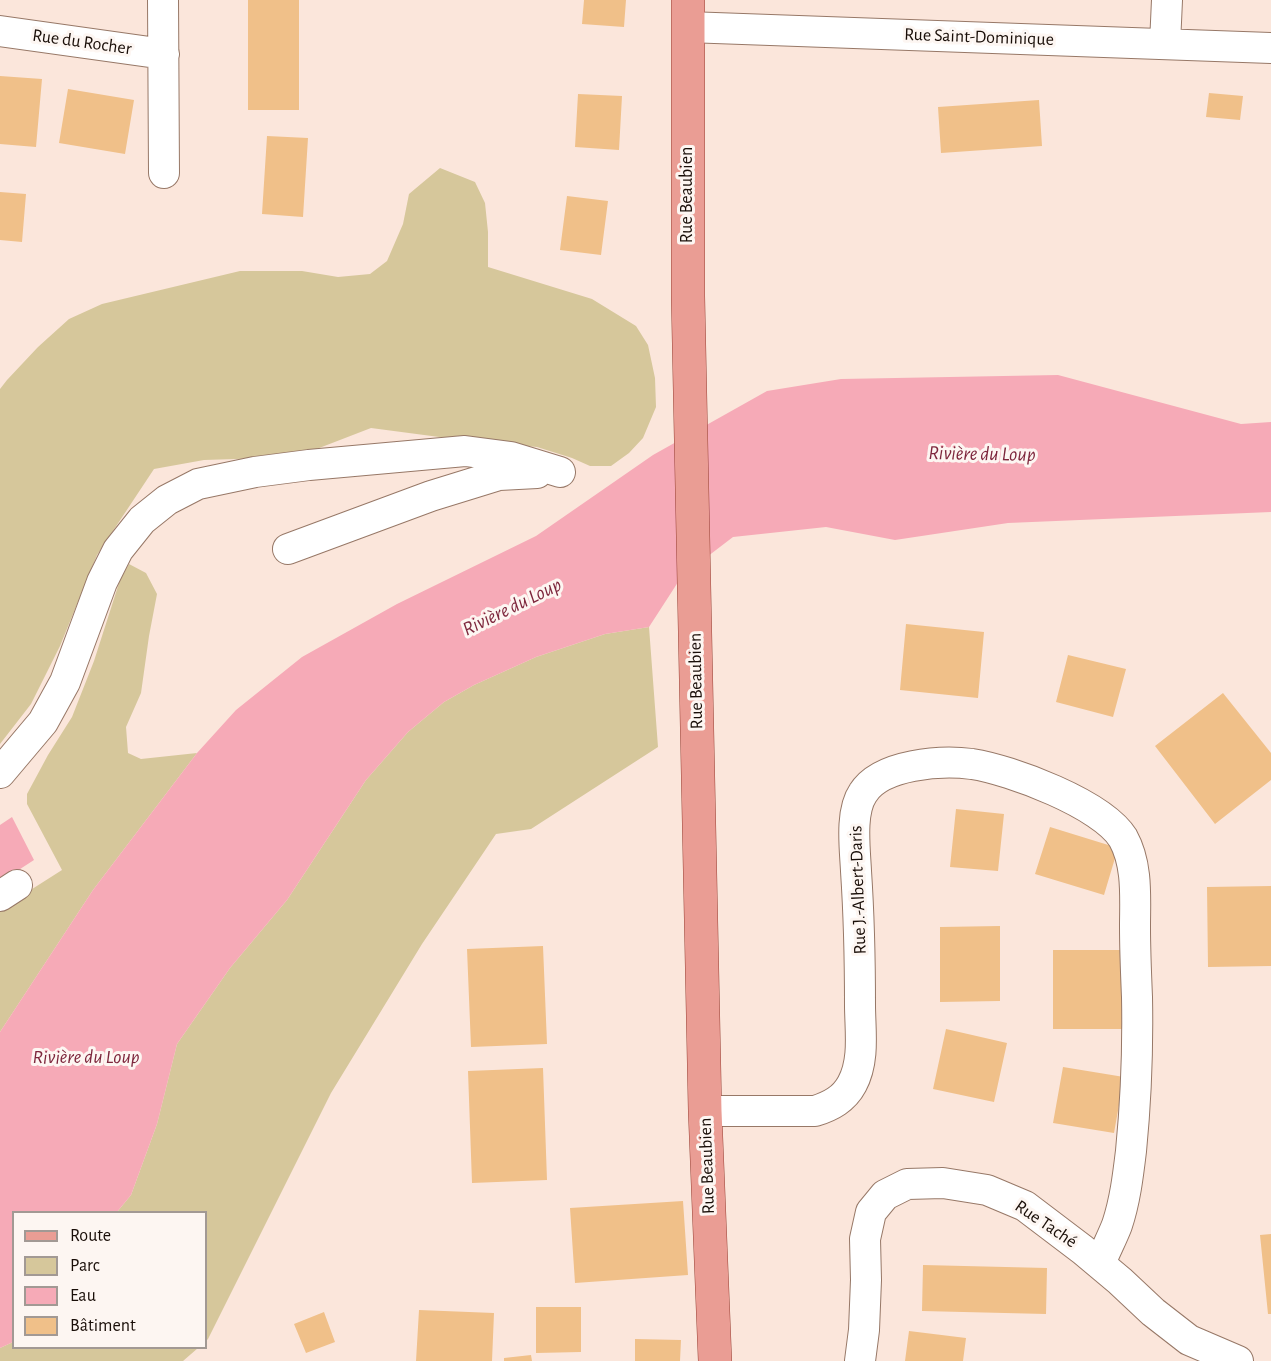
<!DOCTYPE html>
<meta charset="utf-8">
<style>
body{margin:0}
#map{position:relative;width:1271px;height:1361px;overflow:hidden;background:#fbe6db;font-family:"Alegreya Sans",sans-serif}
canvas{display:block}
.legend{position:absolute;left:12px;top:1211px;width:195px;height:138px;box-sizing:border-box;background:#fdf6f2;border:2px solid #a29994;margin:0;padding:8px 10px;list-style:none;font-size:18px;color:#190e08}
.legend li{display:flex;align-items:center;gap:12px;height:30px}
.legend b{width:30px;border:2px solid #a29994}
</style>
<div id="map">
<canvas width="1271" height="1361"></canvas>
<ul class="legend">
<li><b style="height:8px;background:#ea9d94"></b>Route</li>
<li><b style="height:16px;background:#d6c79b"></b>Parc</li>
<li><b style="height:16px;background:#f6aab7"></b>Eau</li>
<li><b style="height:16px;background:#f0c089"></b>Bâtiment</li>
</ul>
</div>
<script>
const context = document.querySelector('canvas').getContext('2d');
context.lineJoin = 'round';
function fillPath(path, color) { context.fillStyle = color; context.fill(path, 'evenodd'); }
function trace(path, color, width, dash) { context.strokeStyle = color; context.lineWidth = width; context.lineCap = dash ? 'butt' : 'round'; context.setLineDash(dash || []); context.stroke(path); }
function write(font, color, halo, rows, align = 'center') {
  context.font = font + ' "Alegreya Sans",sans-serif'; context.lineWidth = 6; context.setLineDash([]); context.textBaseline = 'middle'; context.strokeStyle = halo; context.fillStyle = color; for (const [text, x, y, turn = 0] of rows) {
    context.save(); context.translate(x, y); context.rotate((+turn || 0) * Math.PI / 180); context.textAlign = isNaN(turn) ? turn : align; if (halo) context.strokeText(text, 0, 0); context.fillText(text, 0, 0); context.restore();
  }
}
const green = new Path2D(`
 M440 168 475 182 485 203 488 232V267L592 299 636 326 648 345 655 378 656 407 643 438 629 453 611 466H590L572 458 537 447 462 440 371 428 314 450 268 458 204 460 154 469 97 555 60 646 31 704 0 744V389L7 380 38 347 69 319 102 304 240 271H302L338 277 370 274 387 261 403 224 409 194Z
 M129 564 146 573 157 594 149 636 141 693 126 727 128 753 141 759 197 753 93 890 0 1032V911L29 891 62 870 27 804V794L48 755 72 717 94 661 120 580Z
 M649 627 658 747 531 829 496 834 422 944 331 1093 208 1339 206 1341V1212H117L131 1195 157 1124 177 1044 230 968 287 900 366 780 408 732 444 702 474 685 536 657 605 634Z
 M13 1342 14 1348H198L183 1361H0V1348Z`);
const water = new Path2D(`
 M1058 375 1241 424 1271 422V512L1008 523 895 540 826 527 733 537 682 576 649 627 605 634 536 657 474 685 444 702 408 732 366 780 287 900 230 968 177 1044 157 1124 131 1195 117 1212H14L13 1342 0 1348V1032L93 890 197 753 236 710 302 657 397 604 536 536 653 455 767 391 841 379Z
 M12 817 34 860 0 882V825Z`);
const building = new Path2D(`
 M248 0H299V110H248Z
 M584 0H626L624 27 582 24Z
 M0 76 42 79 36 147 0 144Z
 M68 89 134 100 125 154 59 143Z
 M1209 93 1243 96 1240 120 1206 117Z
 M578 94 622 96 619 150 575 147Z
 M1039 100 1042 146 941 153 938 107Z
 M267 136 308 138 303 217 262 214Z
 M0 192 26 194 22 242 0 240Z
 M567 196 608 201 601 255 560 250Z
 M906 624 984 632 978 698 900 690Z
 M1068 655 1126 669 1113 717 1056 702Z
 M1223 693 1271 753V780L1215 824 1155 746Z
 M956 809 1004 814 998 871 950 867Z
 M1050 827 1118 848 1104 895 1035 874Z
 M1271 886V966L1208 967 1207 887Z
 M1000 926V1001L940 1002V927Z
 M543 946 547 1044 471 1047 467 949Z
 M1053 950H1122L1123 1029H1053Z
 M946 1029 1007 1043 994 1102 933 1089Z
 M1063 1067 1124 1077 1114 1133 1053 1123Z
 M543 1068 547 1180 472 1183 468 1071Z
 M683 1201 688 1275 575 1283 570 1208Z
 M1271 1234V1314H1268L1260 1235Z
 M923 1265 1047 1268 1046 1314 922 1311Z
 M536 1307H581V1352L536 1353Z
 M419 1310 494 1313 492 1361H416Z
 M324 1312 335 1342 306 1353 294 1324Z
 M909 1331 966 1338 963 1361H905Z
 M635 1339 681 1340 680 1361H635Z
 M531 1355 532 1361H504V1358Z`);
const minor = new Path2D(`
 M163 0 164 173
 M687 27 1271 48
 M0 31 164 54
 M1165 44 1167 0
 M288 549 431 496 499 475 537 473
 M0 773 43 722 65 682 102 582 118 550 142 520 167 500 198 484 255 472 309 465 465 451 511 457 560 472
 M0 896 17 885
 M705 1111H815C831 1106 844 1099 852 1084 865 1060 860 1030 860 1005 860 960 859 916 856 871 855 849 850 812 863 793 881 764 941 760 972 764 1011 770 1102 804 1123 838 1138 865 1135 898 1135 927 1135 950 1136 974 1137 997 1138 1048 1136 1100 1131 1151 1128 1176 1125 1201 1117 1225 1112 1238 1105 1251 1100 1264
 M860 1361 864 1330 866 1280 865 1239 871 1212 885 1195 907 1184 943 1183 987 1190 1025 1206 1083 1250 1120 1281 1153 1312 1189 1340 1238 1361`);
const major = new Path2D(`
 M688 0V296L705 1111 715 1361`);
const streetNames = [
 ["Rue Saint-Dominique",979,37,2],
 ["Rue du Rocher",82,42,8],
 ["Rue Beaubien",687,195,-90],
 ["Rue Beaubien",696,681,-91],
 ["Rue J.-Albert-Daris",858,890,-92],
 ["Rue Beaubien",707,1166,-92],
 ["Rue Taché",1046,1224,34]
];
const waterNames = [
 ["Rivière du Loup",982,454,1],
 ["Rivière du Loup",512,607,-26],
 ["Rivière du Loup",86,1057]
];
fillPath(green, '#d6c79b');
fillPath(water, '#f6aab7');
fillPath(building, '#f0c089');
trace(minor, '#977867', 32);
trace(major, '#984135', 34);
trace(minor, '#fff', 30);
trace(major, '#ea9d94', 33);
write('18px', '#190e08', '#fdf6f2', streetNames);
write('italic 20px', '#7d263c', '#fdf6f2', waterNames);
</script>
